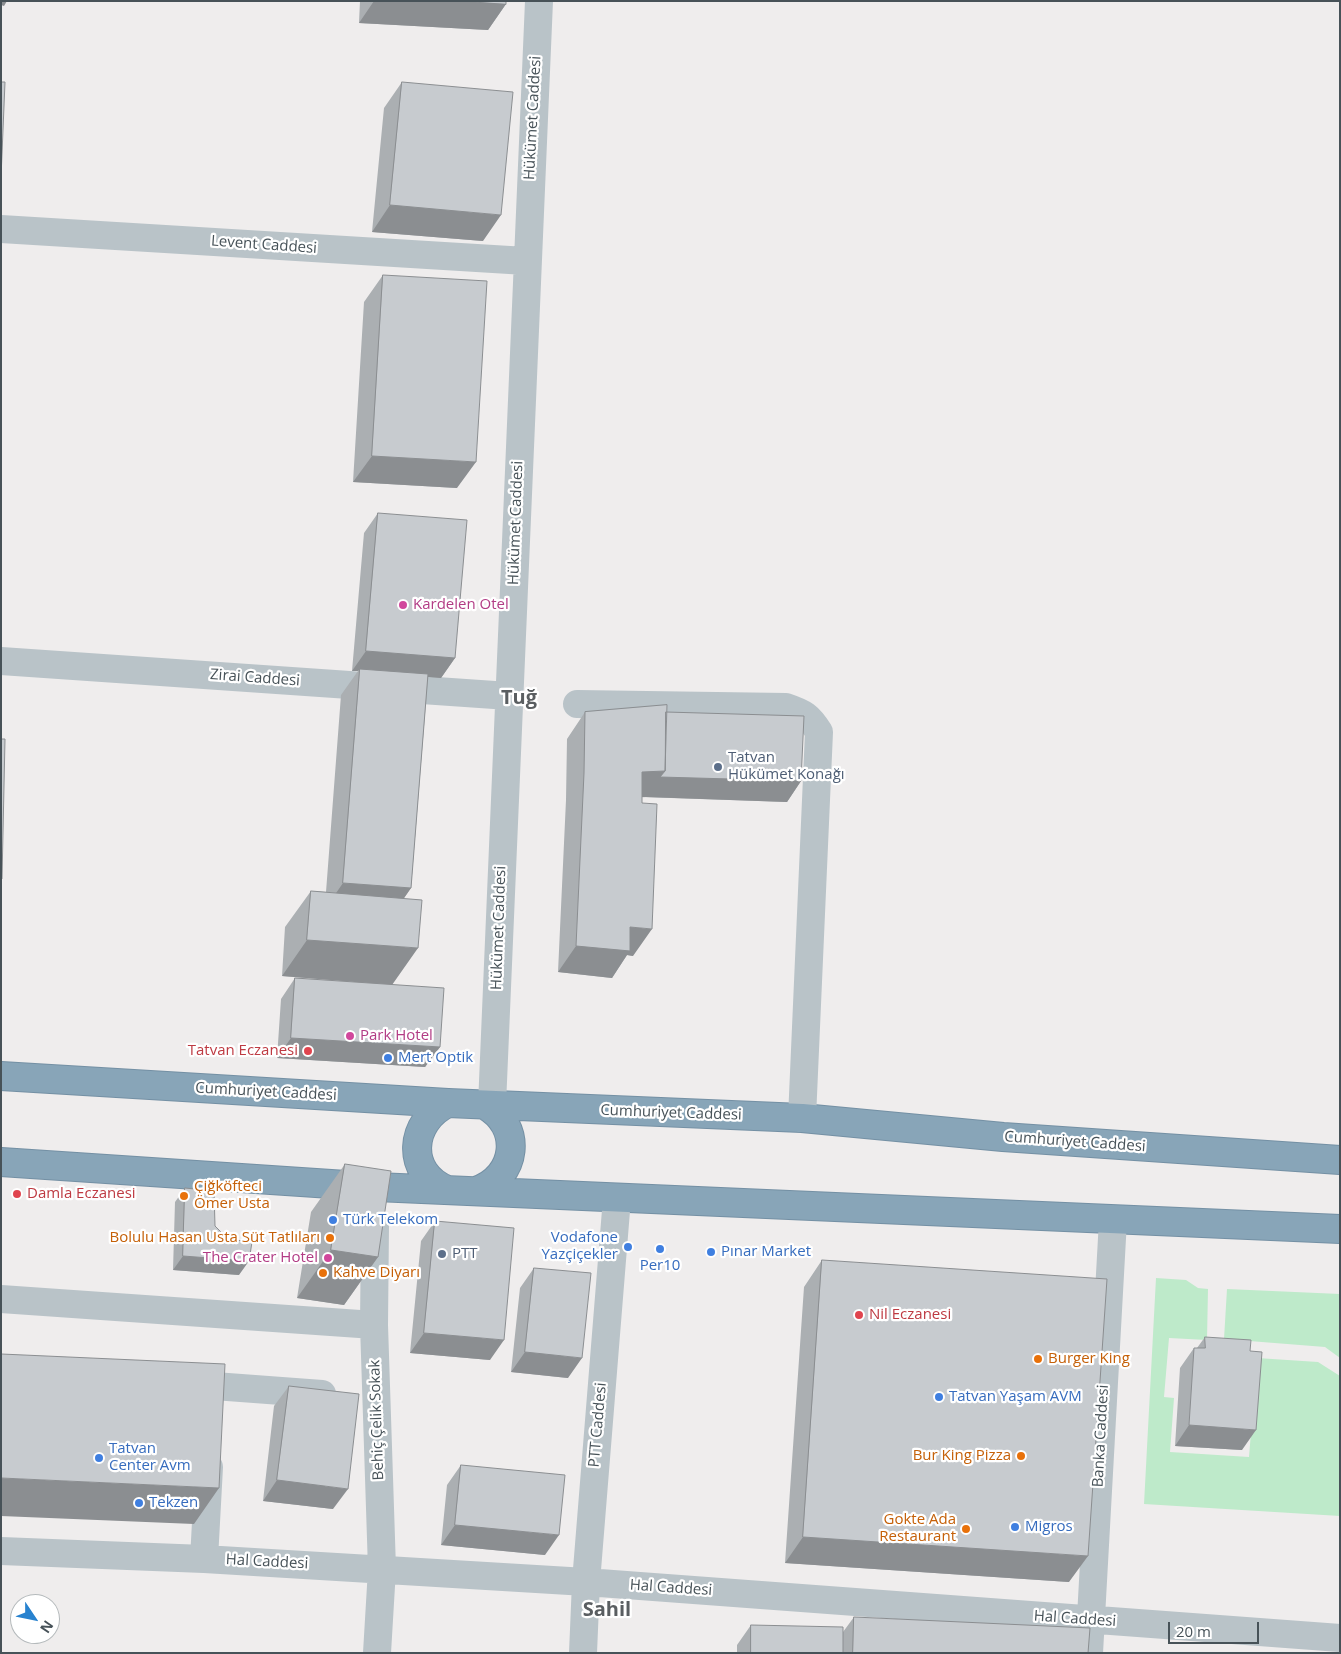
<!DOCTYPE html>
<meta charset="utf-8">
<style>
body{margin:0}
#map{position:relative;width:1341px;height:1654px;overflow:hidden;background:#efeded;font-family:"Open Sans",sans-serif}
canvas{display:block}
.frame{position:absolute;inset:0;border:2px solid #475258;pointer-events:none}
.north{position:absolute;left:10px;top:1594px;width:50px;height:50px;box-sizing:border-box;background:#fff;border:1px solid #b5babc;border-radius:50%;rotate:124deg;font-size:14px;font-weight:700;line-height:20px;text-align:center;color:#475258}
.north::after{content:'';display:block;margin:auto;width:18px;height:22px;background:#2882cf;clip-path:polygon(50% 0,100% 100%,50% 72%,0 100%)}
.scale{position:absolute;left:1168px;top:1622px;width:91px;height:22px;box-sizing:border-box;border:2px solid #475258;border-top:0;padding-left:6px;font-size:15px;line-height:18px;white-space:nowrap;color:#475258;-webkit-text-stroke:4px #fff;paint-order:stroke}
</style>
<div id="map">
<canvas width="1341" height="1654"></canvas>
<div class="frame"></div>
<div class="north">N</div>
<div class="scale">20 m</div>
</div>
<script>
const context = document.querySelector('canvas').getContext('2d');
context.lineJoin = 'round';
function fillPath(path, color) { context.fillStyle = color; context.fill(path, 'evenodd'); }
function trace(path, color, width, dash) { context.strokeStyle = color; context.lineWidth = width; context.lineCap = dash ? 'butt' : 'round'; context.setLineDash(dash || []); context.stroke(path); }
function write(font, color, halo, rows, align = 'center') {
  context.font = font + ' "Open Sans",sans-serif'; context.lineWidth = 4.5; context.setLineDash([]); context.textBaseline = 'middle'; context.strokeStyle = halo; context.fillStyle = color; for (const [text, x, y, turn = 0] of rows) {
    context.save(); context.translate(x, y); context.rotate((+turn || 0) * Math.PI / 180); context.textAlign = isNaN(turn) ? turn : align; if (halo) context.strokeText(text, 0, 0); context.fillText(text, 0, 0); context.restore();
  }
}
const green = new Path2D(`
 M1156 1278 1186 1280 1198 1288 1208 1289 1207 1340 1169 1338 1164 1397 1174 1398 1170 1452 1249 1457 1257 1358 1318 1362 1340 1376V1516L1144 1504Z
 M1227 1289 1340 1294V1358L1325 1347 1224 1339Z`);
const minor = new Path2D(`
 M1 229 526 261
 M1 661 509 696
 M577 704 786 707C804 713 809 716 819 732L802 1118
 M492 1105 539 1
 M375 1225 374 1325 382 1569 377 1653
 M1 1299 374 1325
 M187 1384 322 1394
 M1 1551 204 1559 586 1582 1340 1638
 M204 1559 209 1467
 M583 1653 586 1582 617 1198
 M1089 1653 1113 1220`);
const highway = new Path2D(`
 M1 1076 448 1103 802 1118 1003 1137 1340 1160
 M1 1162 376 1187 1340 1229
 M447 1190C405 1173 409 1121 448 1103
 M476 1191C518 1177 523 1126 485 1105`);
const wall = new Path2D(`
 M360 1H506V4L488 30 359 23Z
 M402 82 483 241 372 232 384 108Z
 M383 275 457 488 353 482 364 302Z
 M378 513 455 658 441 678 428 677 411 888 404 898 392 984 440 1047 425 1067 277 1058 281 999 295 978 365 983 282 976 285 927 311 891 326 892 341 695 358 671H352L364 533Z
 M585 712 801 781 787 802 642 797 633 956 627 955 612 978 558 972 566 800 567 739Z
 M345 1164 378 1257 344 1305 297 1298 311 1212Z
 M185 1188 215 1226 239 1275 173 1270 175 1202Z
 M435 1221 490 1360 410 1353 421 1241Z
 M822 1260 1069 1582 785 1563 804 1287Z
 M534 1268 568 1378 511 1372 520 1288Z
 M1205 1337 1242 1450 1175 1446 1180 1368 1194 1348H1197Z
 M289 1386 333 1509 263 1501 274 1406Z
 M461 1465 545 1555 441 1545 447 1485Z
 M854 1617 1088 1653H737V1645L751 1625 843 1632Z`);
const shadedWall = new Path2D(`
 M1 1H7L4 6 1 5Z
 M374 1H460L506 4 488 30 359 23Z
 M390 205 501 215 483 241 372 232Z
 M372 456 476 462 457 488 353 482Z
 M366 651 455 658 441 678 359 671 360 669 358 671H352Z
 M665 771 801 781 787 802 646 797 623 798 642 772Z
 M343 883 411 888 393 914 325 909Z
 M630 927 652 929 633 956 627 955 612 978 558 972 576 946Z
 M307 940 418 948 392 985 282 976Z
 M291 1038 440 1047 425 1067 277 1058Z
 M331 1250 378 1257 344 1305 297 1298Z
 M183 1256 249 1261 239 1275 173 1270Z
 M424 1333 504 1340 490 1360 410 1353Z
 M525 1352 582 1358 568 1378 511 1372Z
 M1189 1425 1256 1430 1242 1450 1175 1446Z
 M1 1478 219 1488 194 1524 1 1516Z
 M277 1480 348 1489 333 1509 263 1501Z
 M455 1525 559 1535 545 1555 441 1545Z
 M803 1537 1088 1556 1069 1582 785 1563Z`);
const building = new Path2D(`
 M460 1H506V4Z
 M1 82H5L1 178Z
 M402 82 513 92 501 215 390 205Z
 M383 275 487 281 476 462 372 456Z
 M378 513 467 520 455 658 366 651Z
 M360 669 428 674 411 888 343 883Z
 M667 705 665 771 642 772V803L657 804 652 929 630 927V951L576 946 584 773 585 712Z
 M666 712 804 716 801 781 660 777 665 771Z
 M1 739H5L2 879H1Z
 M311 891 422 900 418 948 307 940Z
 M295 978 444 988 440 1047 291 1038Z
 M345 1164 391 1171 378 1257 331 1250Z
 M185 1188 214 1191 215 1226 228 1239 252 1242 249 1261 183 1256Z
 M435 1221 514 1228 504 1340 424 1333Z
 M822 1260 1107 1279 1088 1556 803 1537Z
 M534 1268 591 1273 582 1358 525 1352Z
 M1205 1337 1251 1340 1250 1351 1262 1352 1256 1430 1189 1425 1194 1348H1205Z
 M1 1354 225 1364 219 1488 1 1478Z
 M289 1386 359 1394 348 1489 277 1480Z
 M461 1465 565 1475 559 1535 455 1525Z
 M854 1617 1090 1628 1088 1653H853Z
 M751 1625 843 1627V1653H751Z`);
const markers = [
 [403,605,5,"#d1479c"],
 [718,767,5,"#5c6f8a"],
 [350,1036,5,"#d1479c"],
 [308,1051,5,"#e0444e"],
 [388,1058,5,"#3f7fe0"],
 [17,1194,5,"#e0444e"],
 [184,1196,5,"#e8710a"],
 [333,1220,5,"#3f7fe0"],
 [330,1238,5,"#e8710a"],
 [628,1247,5,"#3f7fe0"],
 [660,1249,5,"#3f7fe0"],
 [711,1252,5,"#3f7fe0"],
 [442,1254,5,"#5c6f8a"],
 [328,1258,5,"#d1479c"],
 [323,1273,5,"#e8710a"],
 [859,1315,5,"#e0444e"],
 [1038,1359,5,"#e8710a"],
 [939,1397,5,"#3f7fe0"],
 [1021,1456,5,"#e8710a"],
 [99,1458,5,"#3f7fe0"],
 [139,1503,5,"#3f7fe0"],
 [1015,1527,5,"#3f7fe0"],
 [966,1529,5,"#e8710a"]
];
const streetNames = [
 ["Hükümet Caddesi",533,118,-87],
 ["Levent Caddesi",264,245,4],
 ["Hükümet Caddesi",516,523,-88],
 ["Zirai Caddesi",255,678,4],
 ["Hükümet Caddesi",499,928,-88],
 ["Cumhuriyet Caddesi",266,1092,3],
 ["Cumhuriyet Caddesi",671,1113,2],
 ["Cumhuriyet Caddesi",1075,1142,4],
 ["Behiç Çelik Sokak",377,1420,-92],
 ["PTT Caddesi",598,1425,-85],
 ["Banka Caddesi",1101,1436,-87],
 ["Hal Caddesi",267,1562,3],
 ["Hal Caddesi",671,1588,4],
 ["Hal Caddesi",1075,1619,4]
];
const hotelNames = [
 ["Kardelen Otel",413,605],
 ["Park Hotel",360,1036],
 ["The Crater Hotel",318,1258,"right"]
];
const serviceNames = [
 ["Tatvan",728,758],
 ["Hükümet Konağı",728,775],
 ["PTT",452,1254]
];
const healthNames = [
 ["Tatvan Eczanesi",298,1051,"right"],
 ["Damla Eczanesi",27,1194],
 ["Nil Eczanesi",869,1315]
];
const shopNames = [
 ["Mert Optik",398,1058],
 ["Türk Telekom",343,1220],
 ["Vodafone",618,1238,"right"],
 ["Yazçiçekler",618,1255,"right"],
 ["Pınar Market",721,1252],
 ["Per10",660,1266,"center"],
 ["Tatvan Yaşam AVM",949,1397],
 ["Tatvan",109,1449],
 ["Center Avm",109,1466],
 ["Tekzen",149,1503],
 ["Migros",1025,1527]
];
const foodNames = [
 ["Çiğköfteci",194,1187],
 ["Ömer Usta",194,1204],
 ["Bolulu Hasan Usta Süt Tatlıları",320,1238,"right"],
 ["Kahve Diyarı",333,1273],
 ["Burger King",1048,1359],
 ["Bur King Pizza",1011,1456,"right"],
 ["Gokte Ada",956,1520,"right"],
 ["Restaurant",956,1537,"right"]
];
const districtNames = [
 ["Tuğ",519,698],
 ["Sahil",607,1610]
];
fillPath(green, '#beeaca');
trace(highway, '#7490a4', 30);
trace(minor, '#b9c3c8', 28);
trace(highway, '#88a5b8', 28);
fillPath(wall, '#abafb2');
fillPath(shadedWall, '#8b8e91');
fillPath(building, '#c7cbcf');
trace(building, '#8b8e91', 1);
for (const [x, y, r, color] of markers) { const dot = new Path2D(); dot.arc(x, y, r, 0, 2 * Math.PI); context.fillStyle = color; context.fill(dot); trace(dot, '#fff', 2); }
write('15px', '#475258', '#fff', streetNames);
write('15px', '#b23c85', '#fff', hotelNames, 'left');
write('15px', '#4e5e75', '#fff', serviceNames, 'left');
write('15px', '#be3a42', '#fff', healthNames, 'left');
write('15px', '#366cbe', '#fff', shopNames, 'left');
write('15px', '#c56008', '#fff', foodNames, 'left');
write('bold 20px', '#5a5e61', '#fff', districtNames);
</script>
